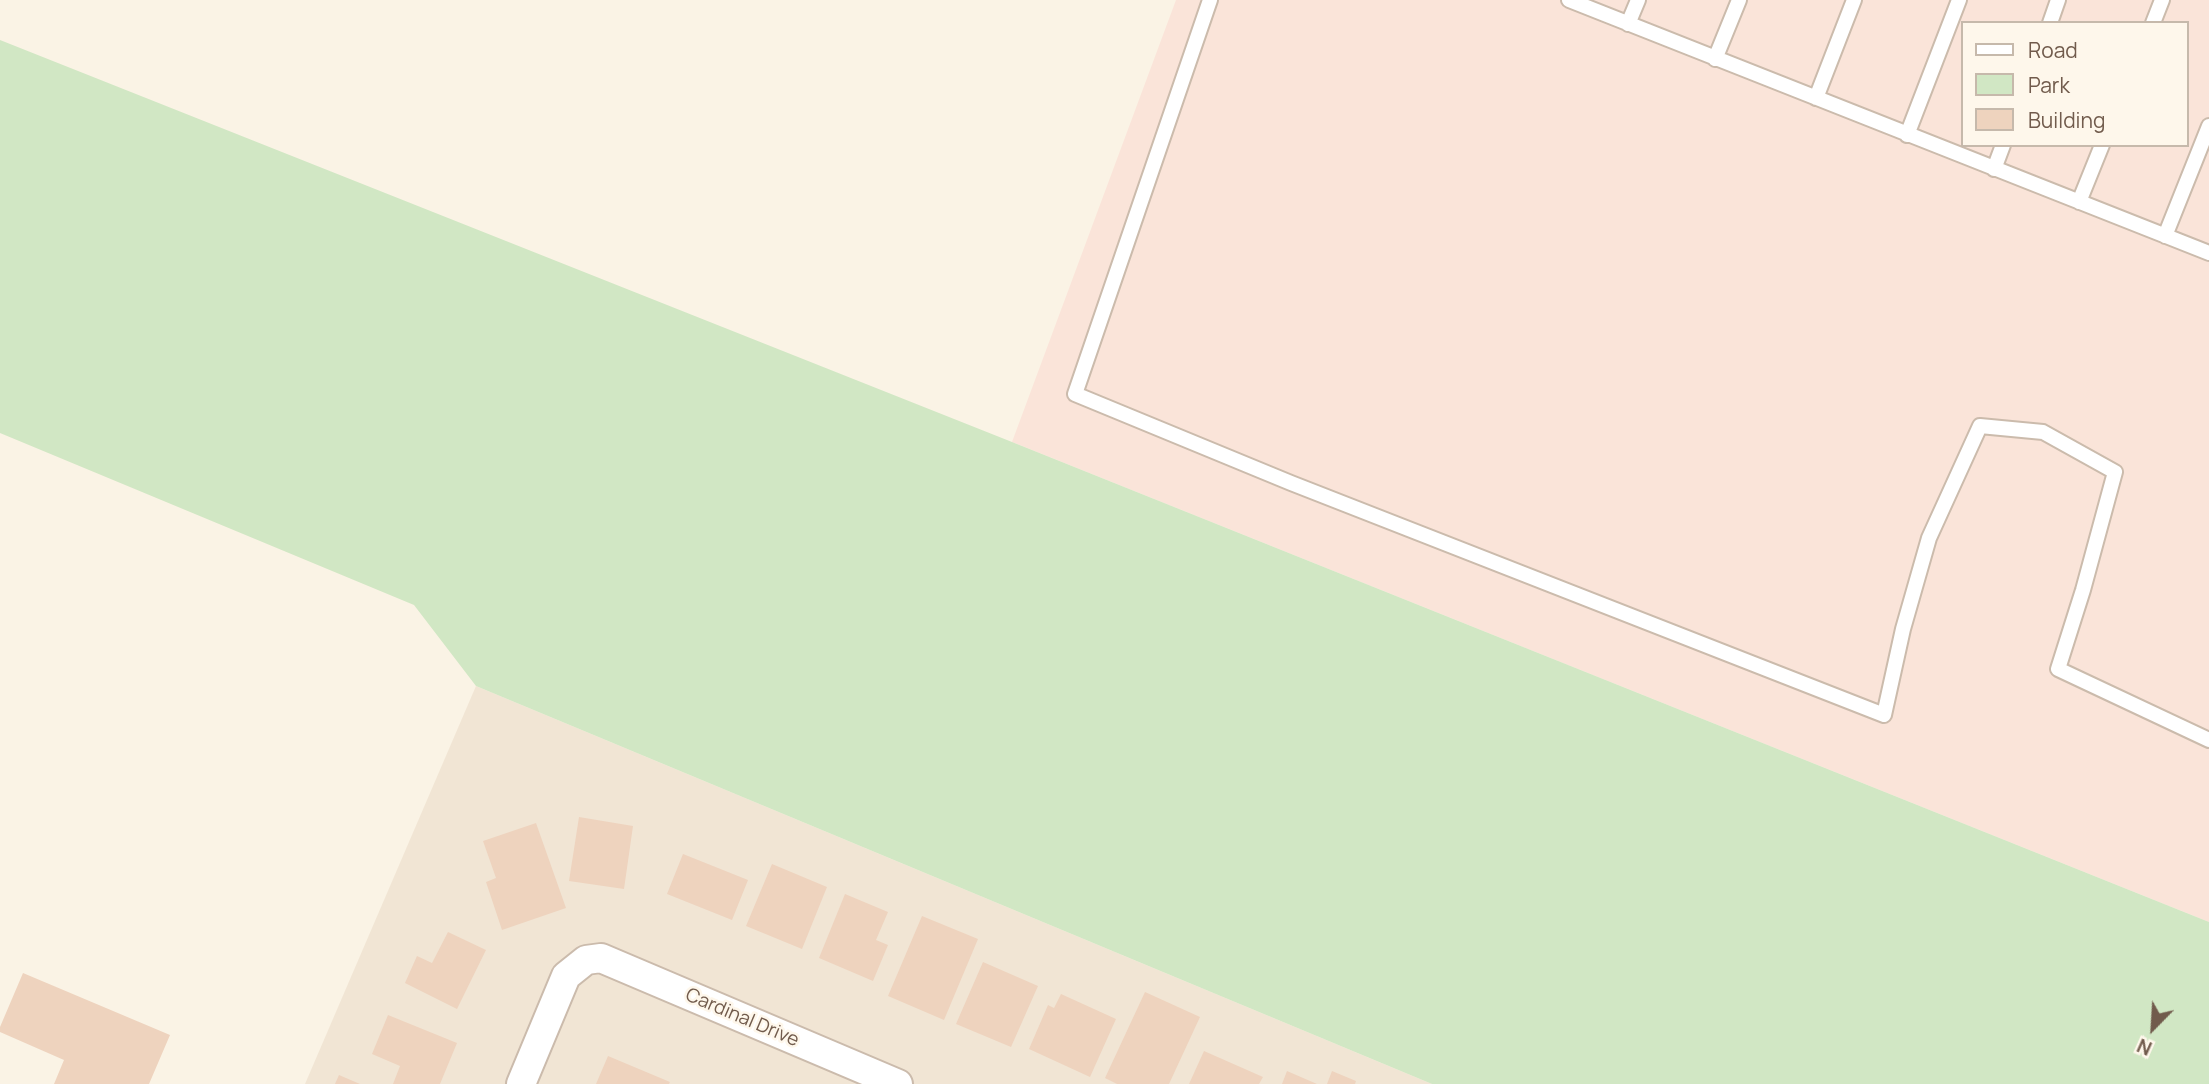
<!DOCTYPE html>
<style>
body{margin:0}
#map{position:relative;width:2209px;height:1084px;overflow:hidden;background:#faf3e5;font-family:Manrope,sans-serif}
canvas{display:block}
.legend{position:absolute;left:1961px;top:21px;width:228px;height:126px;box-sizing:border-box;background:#fef7eb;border:2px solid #c6b9ab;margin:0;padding:9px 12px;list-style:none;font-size:21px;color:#715b4c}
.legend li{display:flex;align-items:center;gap:14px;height:35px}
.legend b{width:35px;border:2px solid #c6b9ab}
.north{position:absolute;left:2118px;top:993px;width:70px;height:70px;-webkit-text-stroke:5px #fef7eb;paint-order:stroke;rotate:204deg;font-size:19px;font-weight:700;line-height:28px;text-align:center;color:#715b4c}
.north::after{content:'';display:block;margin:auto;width:24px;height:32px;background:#715b4c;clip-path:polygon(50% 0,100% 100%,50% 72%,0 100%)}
</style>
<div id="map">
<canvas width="2209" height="1084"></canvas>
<ul class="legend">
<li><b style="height:9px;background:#fff"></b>Road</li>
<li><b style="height:19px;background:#d1e7c4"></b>Park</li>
<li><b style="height:19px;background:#eed3be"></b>Building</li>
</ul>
<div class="north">N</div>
</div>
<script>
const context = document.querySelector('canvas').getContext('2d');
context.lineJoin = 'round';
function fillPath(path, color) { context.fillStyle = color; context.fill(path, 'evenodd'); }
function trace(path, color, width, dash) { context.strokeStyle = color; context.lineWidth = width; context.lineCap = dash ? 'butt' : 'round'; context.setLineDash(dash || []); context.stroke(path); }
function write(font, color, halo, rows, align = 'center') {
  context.font = font + ' Manrope,sans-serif'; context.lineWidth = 5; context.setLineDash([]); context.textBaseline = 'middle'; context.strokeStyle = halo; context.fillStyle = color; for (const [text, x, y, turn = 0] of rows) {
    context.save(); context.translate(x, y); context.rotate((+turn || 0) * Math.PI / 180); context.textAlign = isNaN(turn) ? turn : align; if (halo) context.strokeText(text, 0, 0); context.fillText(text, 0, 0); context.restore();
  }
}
const residential = new Path2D(`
 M476 686 1432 1084H305Z`);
const commercial = new Path2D(`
 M1176 0H2209V922L1012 442ZM1962 23H2186V145H1962Z`);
const green = new Path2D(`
 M0 40 1012 442 2209 922V1084H1432L476 686 414 605 0 433Z`);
const building = new Path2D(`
 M579 817 633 826 624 889 569 881Z
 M536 823 566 908 502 930 486 882 496 878 483 841Z
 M683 854 748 880 732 920 667 894Z
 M772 864 827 887 802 949 746 926Z
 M845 894 888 912 876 940 888 945 873 981 819 958Z
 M922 916 978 939 944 1020 888 996Z
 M448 932 486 950 457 1009 405 983 417 956 432 963Z
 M983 962 1038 986 1011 1047 956 1024Z
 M23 973 170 1035 149 1084H54L64 1060 0 1032V1027Z
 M1145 992 1200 1017 1169 1084H1117L1105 1078Z
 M1061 994 1116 1019 1090 1077 1029 1049 1048 1005 1054 1008Z
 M388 1015 457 1043 440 1084H393L400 1066 372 1054Z
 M1204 1051 1263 1077 1259 1084H1189Z
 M608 1056 670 1082 669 1084H596Z
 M1287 1071 1317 1084H1282Z
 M1332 1071 1356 1081 1355 1084H1327Z
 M339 1075 360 1084H335Z`);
const service = new Path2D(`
 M1210 0 1075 394 1291 483 1884 715 1903 629 1929 538 1980 426 2043 432 2115 472 2083 590 2058 669 2209 740
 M1569 0 2209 253
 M2050 23 2058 0
 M2153 23 2162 0
 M1628 24 1638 0
 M1715 59 1739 0
 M1816 98 1854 0
 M1907 135 1959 0
 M1994 169 2003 145
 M2079 202 2102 145
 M2165 236 2209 126`);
const minor = new Path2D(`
 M521 1084 566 976 586 960 601 958 898 1084`);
const streetNames = [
 ["Cardinal Drive",742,1018,23]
];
fillPath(residential, '#f1e5d4');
fillPath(commercial, '#fae4d9');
fillPath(green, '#d1e7c4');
fillPath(building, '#eed3be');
trace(service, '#cbbbac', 18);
trace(minor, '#cbbbac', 32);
trace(service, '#fff', 14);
trace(minor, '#fff', 28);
write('19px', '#715b4c', '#fef7eb', streetNames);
</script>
